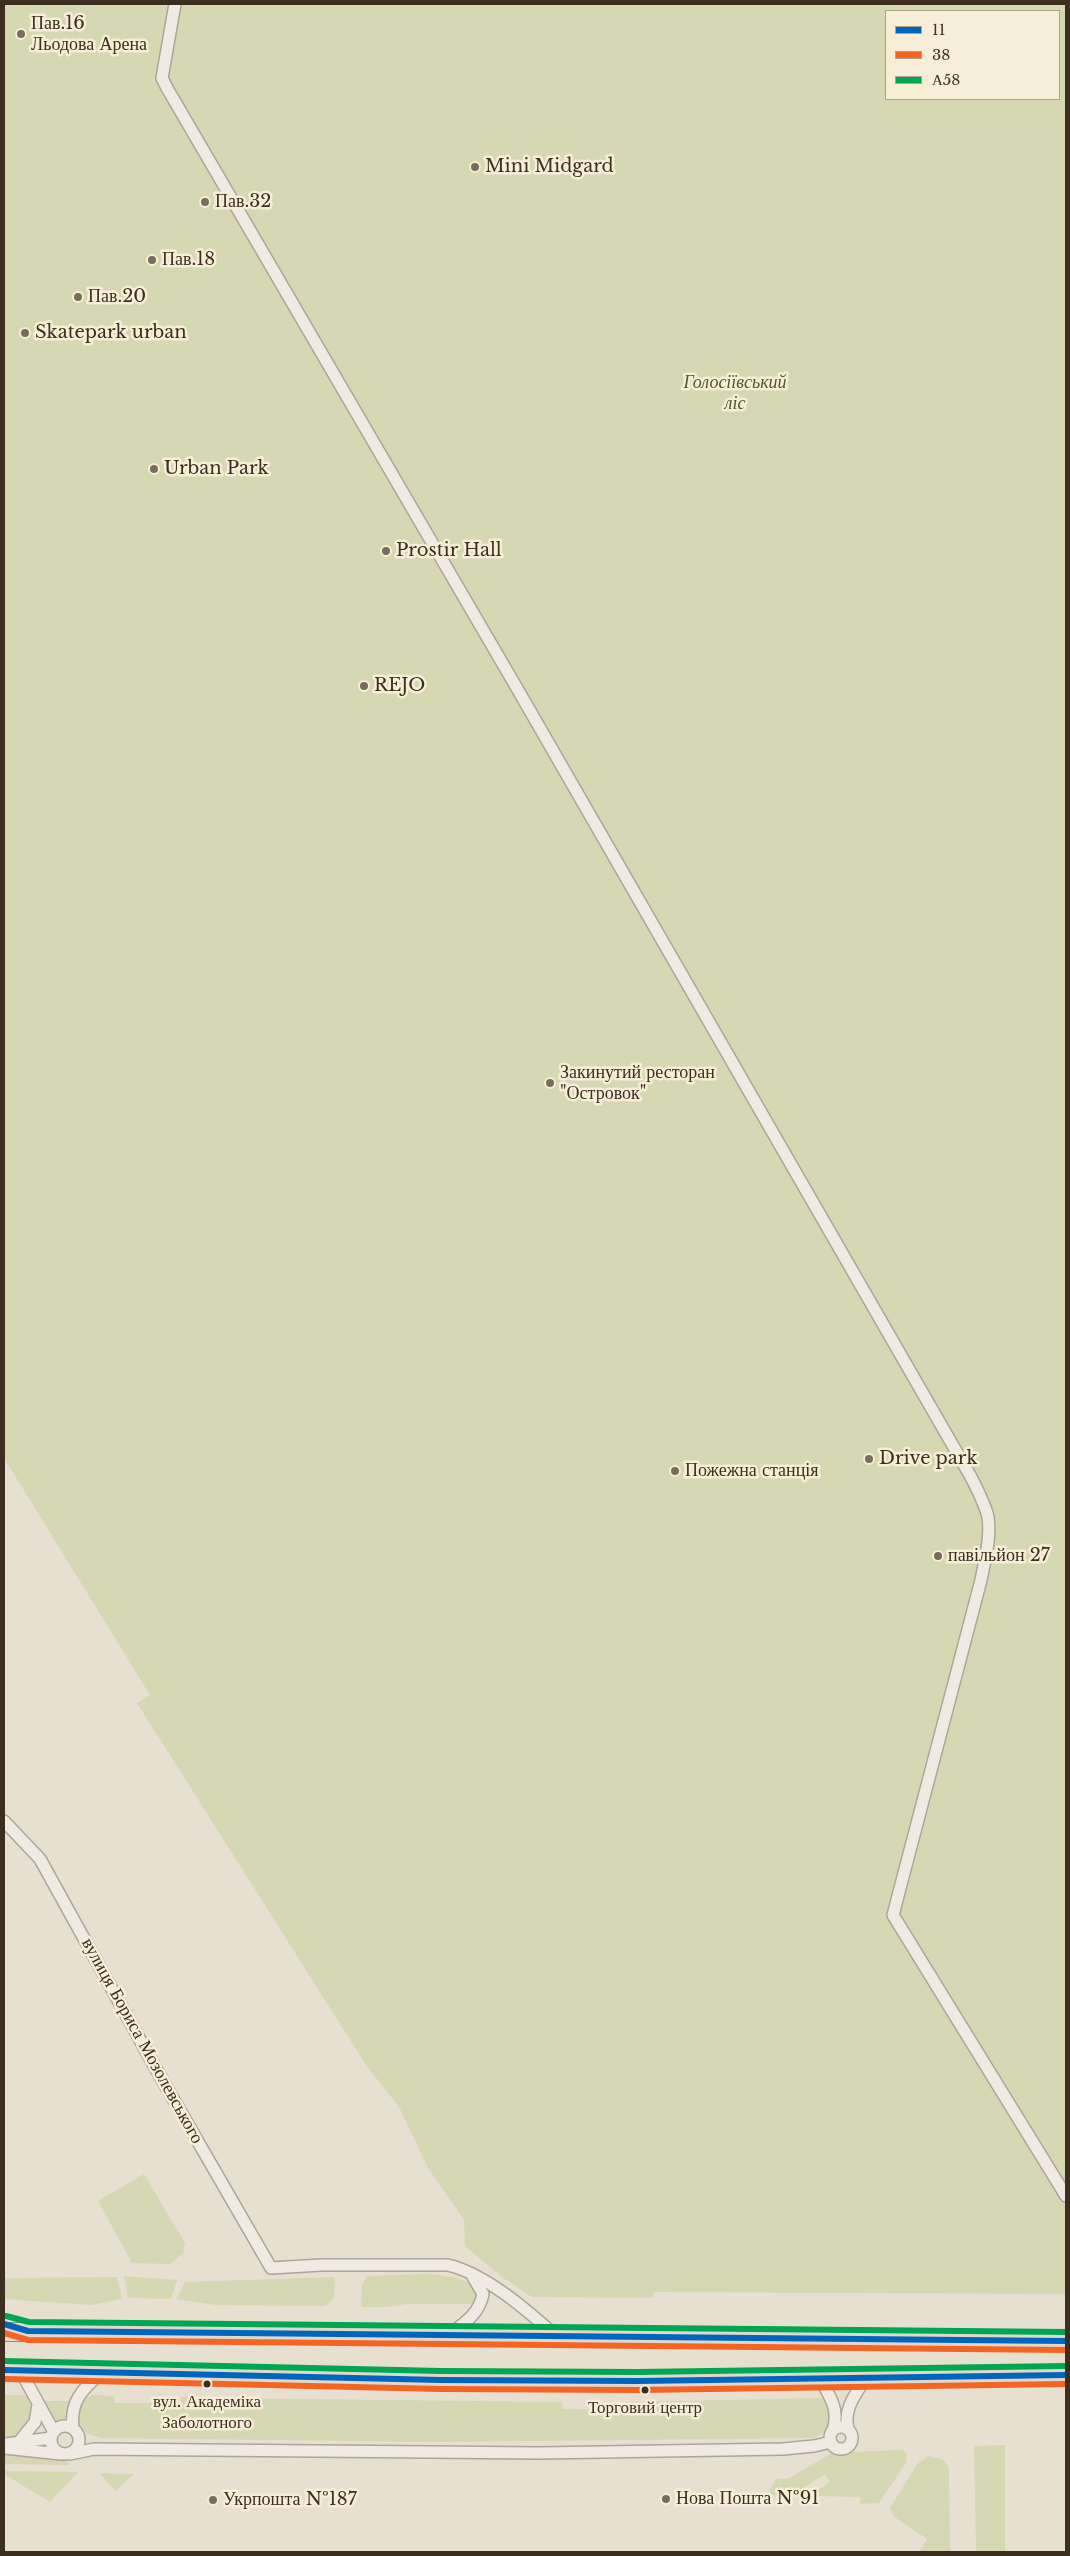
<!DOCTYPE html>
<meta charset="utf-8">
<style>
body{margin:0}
#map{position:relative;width:1070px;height:2556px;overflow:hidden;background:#e7e0d1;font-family:"Libre Baskerville",serif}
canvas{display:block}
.frame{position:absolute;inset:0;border:5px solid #3d2e20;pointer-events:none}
.legend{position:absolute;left:885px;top:10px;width:175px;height:90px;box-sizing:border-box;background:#f7eed8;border:1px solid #ada18e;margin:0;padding:6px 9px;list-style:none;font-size:15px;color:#3d2e20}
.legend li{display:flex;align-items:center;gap:10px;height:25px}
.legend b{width:25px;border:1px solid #ada18e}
</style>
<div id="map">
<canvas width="1070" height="2556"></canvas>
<div class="frame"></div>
<ul class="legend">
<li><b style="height:6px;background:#0065bd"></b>11</li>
<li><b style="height:6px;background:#f26522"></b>38</li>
<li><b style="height:6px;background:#00a651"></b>А58</li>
</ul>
</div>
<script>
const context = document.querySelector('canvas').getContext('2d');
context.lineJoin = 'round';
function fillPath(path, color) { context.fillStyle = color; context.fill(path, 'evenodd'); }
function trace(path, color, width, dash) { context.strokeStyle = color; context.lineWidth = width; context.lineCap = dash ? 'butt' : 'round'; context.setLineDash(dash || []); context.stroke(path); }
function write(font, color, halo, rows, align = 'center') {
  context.font = font + ' "Libre Baskerville",serif'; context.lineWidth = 5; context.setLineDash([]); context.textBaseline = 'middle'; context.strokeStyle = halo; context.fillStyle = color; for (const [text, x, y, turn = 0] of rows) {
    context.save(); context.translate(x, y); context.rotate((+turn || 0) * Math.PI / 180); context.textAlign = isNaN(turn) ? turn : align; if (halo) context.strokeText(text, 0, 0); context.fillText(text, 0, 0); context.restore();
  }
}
const green = new Path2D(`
 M4 4H1066V2294L655 2292 651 2298 532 2297 502 2277 465 2246 464 2220 428 2168 399 2107 366 2065 137 1703 150 1695 4 1458ZM886 11H1059V99H886Z
 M144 2174 185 2243 183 2253 170 2264 132 2263 98 2201Z
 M429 2274C447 2276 484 2278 475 2304H408L385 2307H361L362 2285 367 2276Z
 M124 2276 177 2280 171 2299 128 2298Z
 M117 2277 122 2299 91 2305 4 2299V2278Z
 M335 2277 334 2298 326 2306 216 2305 176 2299 185 2282Z
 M4 2395H25L33 2403 34 2418 20 2436 4 2438Z
 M92 2395 114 2396 115 2403H181V2397H196L197 2404H216V2398L562 2402 563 2409 624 2410 625 2402 819 2398 825 2399 832 2412 829 2430 814 2438 440 2442 100 2438C96 2436 89 2435 85 2432 73 2421 79 2401 92 2395Z
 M45 2401H70L68 2420 58 2421 52 2425Z
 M1005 2445V2552H976L974 2446Z
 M898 2450H903L907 2454 906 2463 879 2503 860 2504V2497L809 2496 830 2482 825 2474 800 2490 804 2495H771L770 2489 776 2479 789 2478 832 2453Z
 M4 2455 60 2456 70 2465 4 2464Z
 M929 2456 943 2460 949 2468 950 2552H919L927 2539 893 2516 890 2508 917 2464Z
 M4 2471 78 2472 50 2502 4 2474Z
 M99 2473 134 2474 116 2491Z`);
const minor = new Path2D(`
 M175 4 162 78 167 88 518 690 971 1477C977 1489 985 1504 988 1517 991 1538 985 1559 981 1580L893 1915 1066 2196
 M4 1821 40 1859 160 2076 271 2268 321 2265H448C486 2274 528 2311 557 2337
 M447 2336C463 2324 479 2315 483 2294L473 2277
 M20 2370 54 2432
 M819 2377C829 2395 840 2409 833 2430
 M51 2440a14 14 0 1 1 28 0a14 14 0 1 1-28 0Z
 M830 2438a11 11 0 1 1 22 0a11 11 0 1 1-22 0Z
 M73 2428C70 2403 81 2390 100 2374
 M848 2429C843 2408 856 2394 867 2376
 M19 2442 35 2422 38 2405
 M6 2444 51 2438
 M4 2448 61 2454
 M70 2454 94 2449 541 2453 783 2449 814 2446 831 2442`);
const trunk = new Path2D(`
 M4 2332H209L446 2336H742L1066 2341
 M4 2370 441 2380 638 2381 1066 2375`);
const bus1 = new Path2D(`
 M4 2324 28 2331 1066 2341
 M4 2370 441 2380 638 2381 1066 2375`);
const bus2 = new Path2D(`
 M4 2333 28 2340 1066 2350
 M4 2379 441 2389 638 2390 1066 2384`);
const bus3 = new Path2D(`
 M6 2316 29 2322 1066 2332
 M4 2361 441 2371 638 2372 1066 2366`);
const markers = [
 [21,34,5,"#786c5e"],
 [475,167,5,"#786c5e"],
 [205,202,5,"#786c5e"],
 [152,260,5,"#786c5e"],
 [78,297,5,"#786c5e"],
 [25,333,5,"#786c5e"],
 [154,469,5,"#786c5e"],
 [386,551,5,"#786c5e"],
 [364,686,5,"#786c5e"],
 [550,1083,5,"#786c5e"],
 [869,1459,5,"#786c5e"],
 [675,1471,5,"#786c5e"],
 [938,1556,5,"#786c5e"],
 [207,2384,4.5,"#3d2e20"],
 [645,2390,4.5,"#3d2e20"],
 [666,2499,5,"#786c5e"],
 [213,2500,5,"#786c5e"]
];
const busNames = [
 ["вул. Академіка",207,2402],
 ["Заболотного",207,2423],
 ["Торговий центр",645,2408]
];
const poiNames = [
 ["Пав.16",31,24],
 ["Льодова Арена",31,45],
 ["Mini Midgard",485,167],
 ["Пав.32",215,202],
 ["Пав.18",162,260],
 ["Пав.20",88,297],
 ["Skatepark urban",35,333],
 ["Urban Park",164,469],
 ["Prostir Hall",396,551],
 ["REJO",374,686],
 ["Закинутий ресторан",560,1073],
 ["\"Островок\"",560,1094],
 ["Drive park",879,1459],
 ["Пожежна станція",685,1471],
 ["павільйон 27",948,1556],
 ["Нова Пошта №91",676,2499],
 ["Укрпошта №187",223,2500]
];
const parkNames = [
 ["Голосіївський",735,383],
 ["ліс",735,404]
];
const streetNames = [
 ["вулиця Бориса Мозолевського",142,2041,61]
];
fillPath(green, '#d6d7b3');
trace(minor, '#ada599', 14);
trace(trunk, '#928b80', 20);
trace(minor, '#efebe3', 11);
trace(trunk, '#e0d9cb', 18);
trace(bus1, '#0065bd', 6);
trace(bus2, '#f26522', 6);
trace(bus3, '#00a651', 6);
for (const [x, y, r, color] of markers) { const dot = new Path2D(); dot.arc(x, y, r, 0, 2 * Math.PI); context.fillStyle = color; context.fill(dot); trace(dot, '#f7eed8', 2); }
write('17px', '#3d2e20', '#f7eed8', busNames);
write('18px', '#3d2e20', '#f7eed8', poiNames, 'left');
write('italic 18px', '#4d5a26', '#f7eed8', parkNames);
write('18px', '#3d2e20', '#f7eed8', streetNames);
</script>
